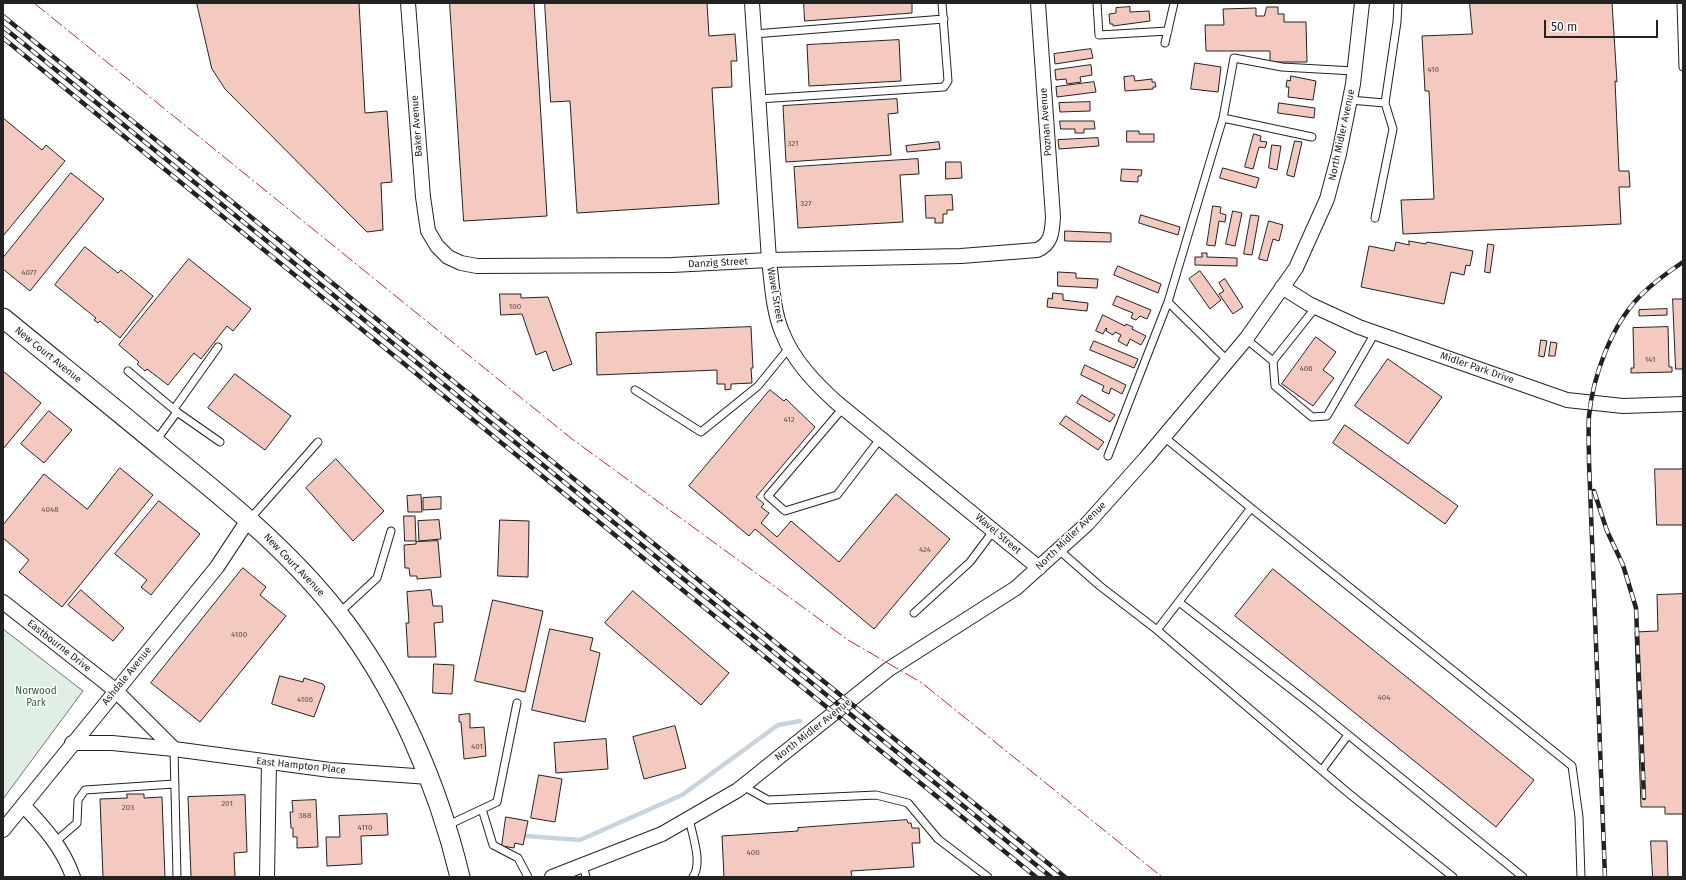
<!DOCTYPE html>
<style>
body{margin:0}
#map{position:relative;width:1686px;height:880px;overflow:hidden;background:#fff;font-family:"Fira Sans",sans-serif}
canvas{display:block}
.frame{position:absolute;inset:0;border:4px solid #222;pointer-events:none}
.scale{position:absolute;left:1544px;top:20px;width:114px;height:18px;box-sizing:border-box;border:2px solid #222;border-top:0;padding-left:5px;font-size:12px;line-height:14px;white-space:nowrap;color:#222;-webkit-text-stroke:3px #fff;paint-order:stroke}
</style>
<div id="map">
<canvas width="1686" height="880"></canvas>
<div class="frame"></div>
<div class="scale">50 m</div>
</div>
<script>
const context = document.querySelector('canvas').getContext('2d');
context.lineJoin = 'round';
function fillPath(path, color) { context.fillStyle = color; context.fill(path, 'evenodd'); }
function trace(path, color, width, dash) { context.strokeStyle = color; context.lineWidth = width; context.lineCap = dash ? 'butt' : 'round'; context.setLineDash(dash || []); context.stroke(path); }
function write(font, color, halo, rows, align = 'center') {
  context.font = font + ' "Fira Sans",sans-serif'; context.lineWidth = 3; context.setLineDash([]); context.textBaseline = 'middle'; context.strokeStyle = halo; context.fillStyle = color; for (const [text, x, y, turn = 0] of rows) {
    context.save(); context.translate(x, y); context.rotate((+turn || 0) * Math.PI / 180); context.textAlign = isNaN(turn) ? turn : align; if (halo) context.strokeText(text, 0, 0); context.fillText(text, 0, 0); context.restore();
  }
}
const green = new Path2D(`
 M3 629 83 691 3 799Z`);
const stream = new Path2D(`
 M526 836 580 840 682 795 778 725 800 721`);
const building = new Path2D(`
 M197 3H359L365 113 387 111 392 182 381 183 383 230 367 232 225 89 212 69Z
 M450 3H534L547 216 464 221Z
 M545 3H707L709 36 735 34 737 61H731L732 87 712 88 719 204 577 213 570 101 551 102Z
 M804 3H912V13L805 21Z
 M1470 3H1612L1617 82 1615 81 1619 171H1629L1630 187H1619L1621 224 1403 234 1401 200 1434 199 1429 91H1425L1422 36 1472 34Z
 M1130 7V12L1149 11 1150 21 1113 26V24H1110L1109 14 1116 13V8Z
 M1267 7H1278V14H1284V22H1306L1307 62H1270V51H1206L1205 25H1224L1223 9 1256 8V16H1264Z
 M899 40 901 81 809 86 807 45Z
 M1091 49 1093 58 1055 64 1054 54Z
 M1195 63 1221 67 1218 92 1191 89Z
 M1091 65 1092 75 1080 77 1081 82 1067 84 1066 79 1056 80 1055 70Z
 M1134 76 1135 81 1152 79V82H1155L1156 87H1153V89L1125 91 1124 77Z
 M1291 76 1316 81 1313 100 1288 97 1289 87H1286L1287 80 1290 81Z
 M1094 82 1096 92 1057 97 1056 87Z
 M897 99 898 113 888 114 891 155 786 162 783 106Z
 M1090 102V111L1060 112 1059 103Z
 M1279 103 1315 108 1314 118 1278 113Z
 M3 118 42 150 46 145 65 161 3 236Z
 M1060 121H1094L1095 129H1084V133H1075V129H1061Z
 M1127 131H1139V134H1154V142H1127Z
 M1254 134 1261 136 1260 141 1267 142 1265 148 1259 147 1253 169 1245 167Z
 M1098 138 1099 146 1059 149 1058 140Z
 M1295 141 1302 142 1294 177 1287 175Z
 M939 142 940 149 907 152 906 146Z
 M1272 145 1281 146 1277 170 1269 168Z
 M918 159 919 174 900 175 903 222 798 228 794 167Z
 M946 162H961L962 178 946 179Z
 M1223 168 1259 178 1256 188 1220 178Z
 M1122 169 1142 170 1141 176H1138V182L1121 181Z
 M71 173 104 199 30 291 3 269V258Z
 M952 195 953 210H947V214H943V223H935V218H926L925 196Z
 M1213 206 1221 207 1220 213 1226 215 1225 222 1219 221 1215 246 1207 245Z
 M1233 211 1242 213 1235 246 1226 244Z
 M1141 215 1180 227 1178 235 1139 223Z
 M1251 215 1259 216 1252 255 1244 254Z
 M1269 221 1283 225 1279 241 1273 239 1267 261 1259 259Z
 M1065 231 1111 233V242L1065 241Z
 M1409 241 1426 244 1427 242 1473 251 1470 266 1466 265 1464 275 1451 272 1444 304 1361 287 1369 246 1394 251 1396 242 1409 245Z
 M1488 244 1494 245 1490 273 1485 272Z
 M85 247 118 273 121 270 153 296 120 338 100 321 98 323 94 320 96 318 55 285Z
 M1202 253H1207V257L1237 258V266L1195 265V257H1202Z
 M189 259 251 309 233 331 227 326 201 359 194 353 168 385 147 369 145 371 137 364 139 362 119 345Z
 M1118 266 1161 284 1158 293 1114 275Z
 M1200 271 1221 300 1210 309 1189 279Z
 M1058 272 1076 273V278L1098 279 1097 288 1058 286Z
 M1225 279 1243 307 1233 314 1219 294 1224 291 1219 283Z
 M1053 293 1063 294V300L1088 303 1087 311 1047 307 1048 298 1052 299Z
 M500 294H521V298L548 297 572 364 553 371 546 351 536 355 522 314 501 315Z
 M1117 296 1151 310 1147 319 1140 316 1136 320 1131 318 1133 313 1113 305Z
 M1673 299H1683V369H1676Z
 M1667 309V315L1639 316V310Z
 M1103 315 1125 326 1126 324 1133 327 1132 329 1146 336 1141 345 1130 339 1127 346 1118 341 1121 335 1115 332 1113 335 1106 331 1107 329 1106 328 1103 334 1096 331Z
 M751 327 753 368H751L752 383 731 384V389L725 390V384H717V370L597 375 596 333Z
 M1668 327 1669 367H1672V372L1631 373V368H1634L1633 328Z
 M1316 337 1336 352 1323 370 1334 378 1313 406 1282 384Z
 M1541 340 1547 341 1544 357 1539 356Z
 M1094 341 1138 359 1134 368 1090 350Z
 M1551 342 1557 343 1555 356H1549Z
 M1388 359 1442 397 1408 444 1355 406Z
 M1085 365 1126 385 1122 394 1111 388 1109 394 1102 391 1104 386 1081 375Z
 M3 371 41 403 3 449Z
 M235 374 291 416 265 450 208 408Z
 M770 390 784 401 786 399 815 427 756 497 764 504 761 507 769 513 761 523 777 537 791 521 839 562 896 494 950 539 874 629 755 529 749 536 689 486Z
 M1082 395 1115 415 1110 422 1077 403Z
 M49 411 72 430 44 463 21 444Z
 M1066 416 1104 442 1098 450 1060 424Z
 M1345 425 1458 506 1445 524 1333 443Z
 M336 459 384 511 353 541 306 488Z
 M120 468 153 495 62 607 19 572 29 560 3 538V525L44 474 87 509Z
 M1655 469H1683V525H1657Z
 M421 495 422 512H408L407 496Z
 M441 497V509L423 510V498Z
 M159 501 200 534 151 595 141 587 147 580 115 554Z
 M404 516H415L416 541H405Z
 M439 520 441 539 419 541 418 521Z
 M500 520 529 521 528 577 498 576Z
 M438 541 441 577 417 579V576H410L409 568H405L404 545 416 544V542Z
 M243 568 266 587 260 595 286 616 200 722 151 683Z
 M1273 569 1534 780 1496 827 1235 616Z
 M81 590 124 628 113 641 68 605Z
 M431 590 433 606H442L443 622 434 623 436 657H408L406 623H409L407 592Z
 M633 591 729 673 701 705 605 623Z
 M1683 594V814H1665V807H1641L1635 632 1658 631 1657 595Z
 M493 600 543 611 525 692 475 681Z
 M550 629 593 638 590 650 600 653 585 722 532 710Z
 M434 664 454 665 452 694 433 693Z
 M280 676 303 682 304 678 323 684 325 687 314 717 272 704Z
 M470 714V728L484 727 486 756 464 759 461 722H459V715Z
 M675 726 686 768 644 779 633 737Z
 M606 739 608 769 556 773 554 743Z
 M539 775 562 779 555 822 531 818Z
 M127 794H144V798L162 797 165 877H103L100 799 127 798Z
 M245 795 247 852 234 853 235 877H191L188 797Z
 M316 800 318 847 297 848V837H293V828H291L290 812H293L292 801Z
 M387 814 388 835 361 836 362 864 327 866 326 837H340L339 816Z
 M506 817 528 821 523 845 515 843 514 848 502 846Z
 M907 820 908 823H911L912 828H919L920 843H912L914 867 851 871 852 877H724L722 836 798 831V828Z
 M1651 841H1667L1668 877H1653Z`);
const service = new Path2D(`
 M1097 3 1099 35 1168 31
 M1681 3 1683 67
 M754 34 944 19
 M1165 43 1174 3
 M759 99 944 87 948 81 942 3
 M1350 100 1385 103 1393 129 1375 218
 M1385 103 1397 22 1398 3
 M1223 118 1312 137
 M1168 302 1228 361
 M1246 339 1273 361 1275 386 1312 417 1327 416 1375 333
 M1273 361 1316 307
 M128 371 177 412
 M635 390 701 432 758 386 789 348
 M843 408 768 496 785 511 837 495 880 439
 M174 409 218 347
 M155 442 177 412 220 442
 M1108 456 1168 302 1223 118 1234 58 1282 67 1354 71
 M1251 508 1572 766 1579 817 1581 877
 M249 520 318 442
 M1059 550 1100 586 1157 630 1251 508 1164 437
 M1179 602 1314 707 1523 877
 M339 613 377 578 391 531
 M914 613 970 562 994 530
 M1157 630 1347 792 1453 877
 M174 749 177 877
 M1322 770 1348 735
 M743 786 768 800 876 795 908 803 938 839 988 877
 M482 809 493 845 518 858 528 877
 M689 818C692 835 703 862 693 877
 M446 826 497 802 517 703
 M55 842 77 823 78 800 85 790 174 784
 M583 865 586 877`);
const minor = new Path2D(`
 M408 3 423 197 428 231 437 246 448 257 461 263 477 266 672 265 769 260 961 256 1037 250C1052 244 1052 231 1053 217L1038 3
 M752 3 769 260C772 284 773 310 782 332 793 360 814 382 836 402L1039 568
 M1282 287 1309 304 1359 327 1567 400 1623 406 1683 404
 M3 602 115 690 174 749 330 770 429 777
 M72 743H112L174 749
 M23 805C44 827 63 848 73 877
 M3 830 217 567 248 520
 M267 877 269 762
 M552 877 662 834 738 790 889 669 1016 588 1087 524 1146 458 1246 339 1296 268 1327 199 1339 154 1353 84 1362 3`);
const secondary = new Path2D(`
 M3 318C58 363 113 407 167 452 228 501 289 551 337 612 396 687 438 785 460 877`);
const rail = new Path2D(`
 M3 16 1065 877
 M3 27 1051 877
 M3 38 1036 877
 M1594 491 1607 531 1623 565 1636 608 1644 798
 M1605 877 1589 462C1589 447 1588 431 1589 416 1593 376 1611 326 1640 296 1653 283 1668 272 1683 262`);
const power = new Path2D(`
 M34 3 572 439 848 640 922 683 1162 877`);
const numberNames = [
 ["410",1433,70],
 ["321",793,144],
 ["327",806,204],
 ["4077",29,273],
 ["100",515,307],
 ["141",1650,360],
 ["406",1306,369],
 ["412",789,420],
 ["4048",50,510],
 ["424",925,550],
 ["4100",239,635],
 ["404",1384,698],
 ["4106",305,700],
 ["401",477,747],
 ["201",227,804],
 ["203",128,808],
 ["388",305,816],
 ["4110",365,828],
 ["400",753,853]
];
const streetNames = [
 ["Poznan Avenue",1046,122,-94],
 ["Baker Avenue",417,126,-94],
 ["North Midler Avenue",1342,135,-78],
 ["Danzig Street",718,263,-3],
 ["Wavel Street",775,295,80],
 ["New Court Avenue",48,355,39],
 ["Midler Park Drive",1477,368,19],
 ["Wavel Street",998,534,40],
 ["North Midler Avenue",1071,536,-44],
 ["New Court Avenue",294,565,46],
 ["Eastbourne Drive",59,646,38],
 ["Ashdale Avenue",127,676,-51],
 ["North Midler Avenue",813,730,-38],
 ["East Hampton Place",301,766,6]
];
const parkNames = [
 ["Norwood",36,691],
 ["Park",36,703]
];
fillPath(green, '#e0efe3');
trace(green, '#6f6f6f', 1);
trace(stream, '#c7d3dd', 4.5);
fillPath(building, '#f3c9c0');
trace(building, '#222', 1);
trace(service, '#222', 9);
trace(minor, '#222', 16);
trace(secondary, '#222', 21);
trace(service, '#fff', 7);
trace(minor, '#fff', 14);
trace(secondary, '#fff', 19);
trace(rail, '#222', 4.5);
trace(rail, '#fff', 3, [9]);
trace(power, '#c62828', 1, [14, 3, 2, 3]);
write('8px', '#564c4a', null, numberNames);
write('10px', '#222', '#fff', streetNames);
write('10px', '#2f5e38', '#fff', parkNames);
</script>
